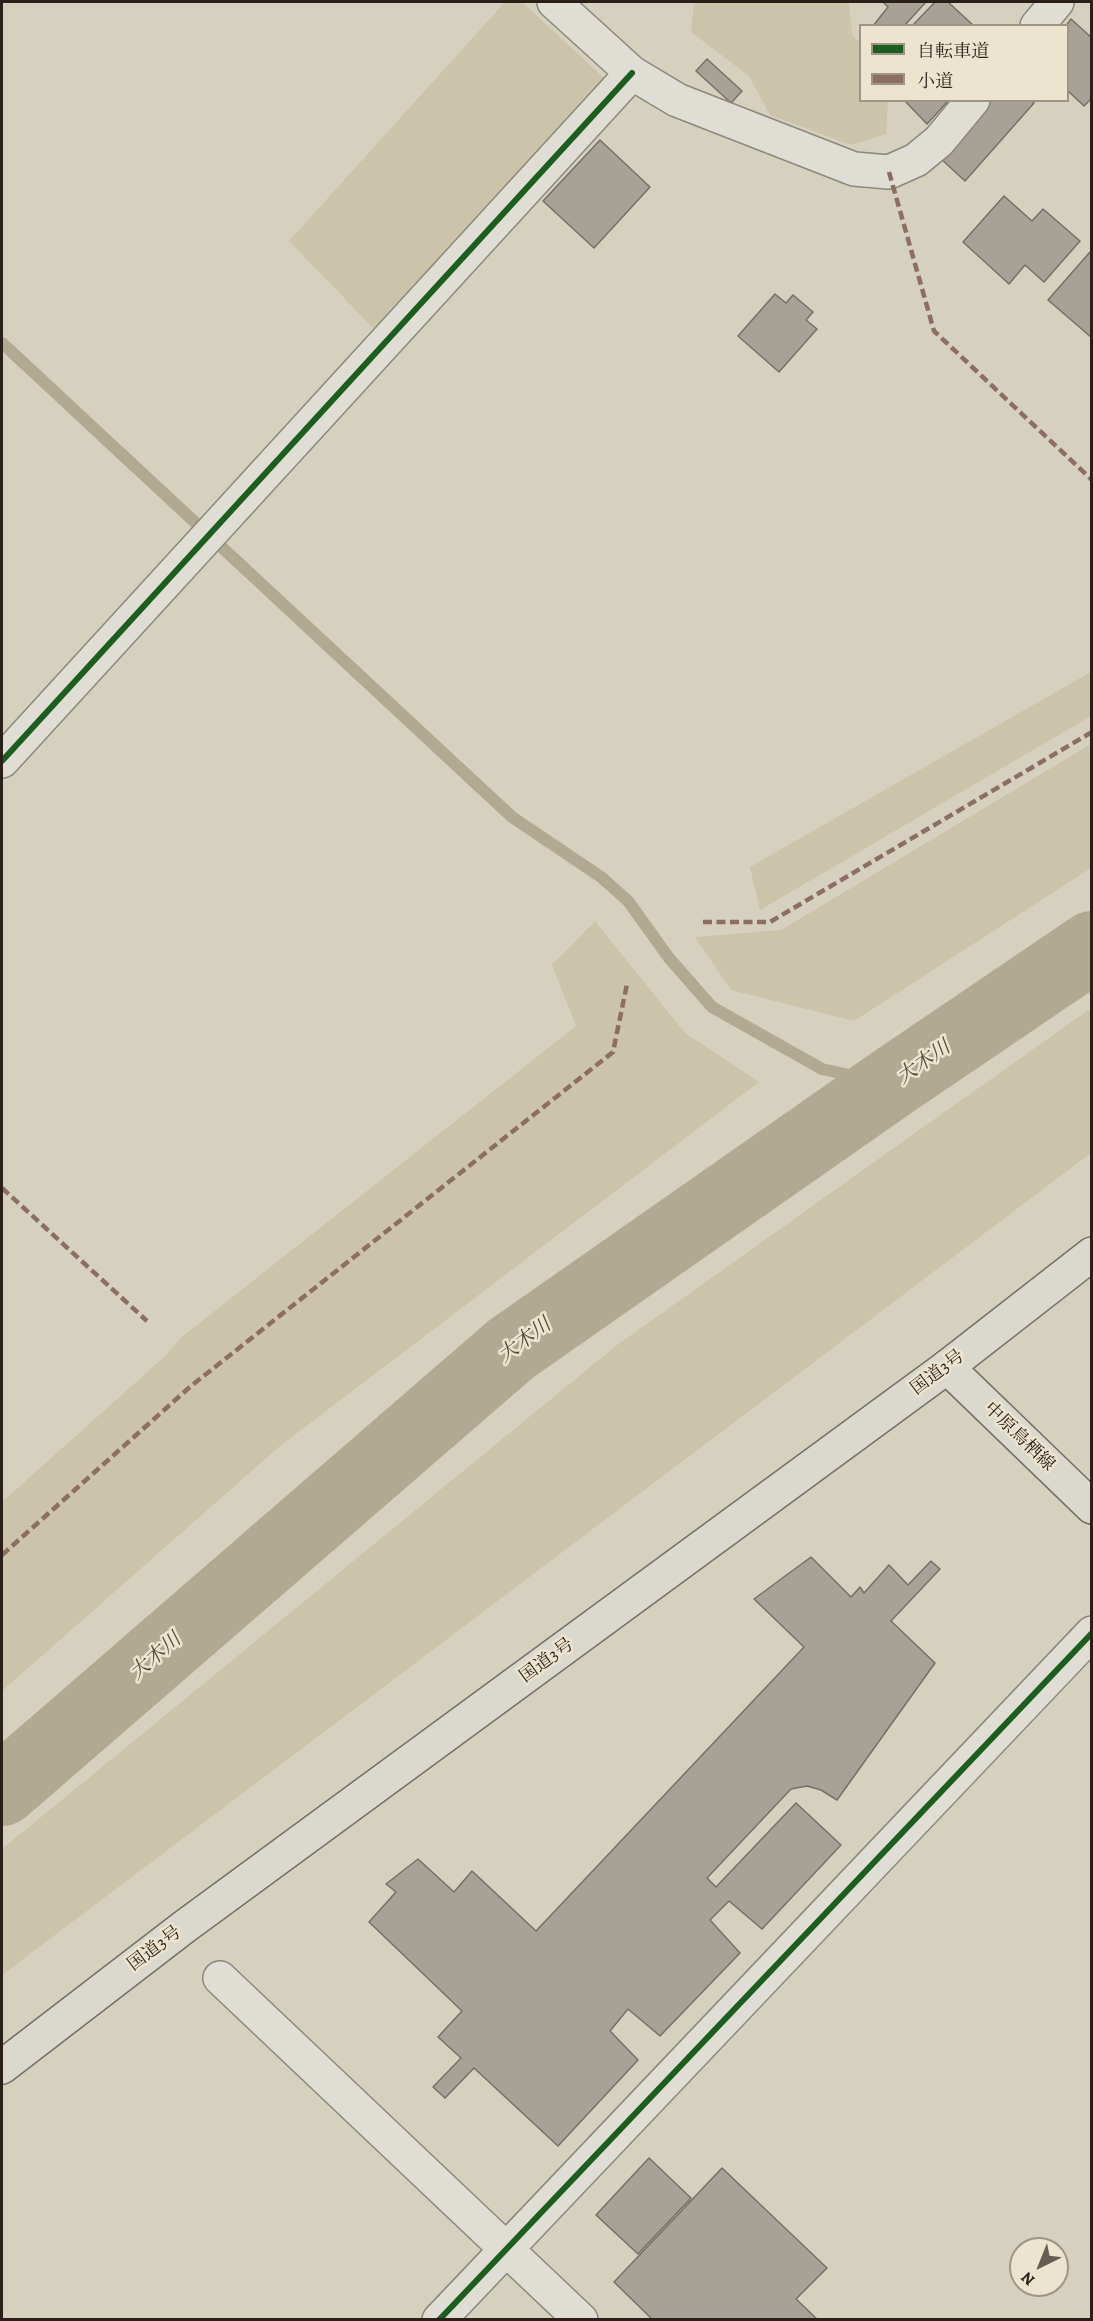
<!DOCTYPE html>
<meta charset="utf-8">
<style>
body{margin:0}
#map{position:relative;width:1093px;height:2321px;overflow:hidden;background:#d6d1be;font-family:Alegreya,"Noto Serif JP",serif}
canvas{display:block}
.frame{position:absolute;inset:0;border:3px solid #2b1f19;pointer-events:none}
.legend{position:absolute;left:859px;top:24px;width:210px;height:78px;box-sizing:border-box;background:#ece4ce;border:2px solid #9f9586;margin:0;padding:8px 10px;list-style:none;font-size:18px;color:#2b1f19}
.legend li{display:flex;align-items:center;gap:12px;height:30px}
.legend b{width:30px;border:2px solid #9f9586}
.north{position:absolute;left:1009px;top:2237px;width:60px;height:60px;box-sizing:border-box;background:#ece4ce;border:2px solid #9f9586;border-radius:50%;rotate:223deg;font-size:16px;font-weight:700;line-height:24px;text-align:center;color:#2b1f19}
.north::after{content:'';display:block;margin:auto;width:21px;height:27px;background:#675d53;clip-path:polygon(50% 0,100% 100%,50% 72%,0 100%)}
</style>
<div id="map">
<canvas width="1093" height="2321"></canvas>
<div class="frame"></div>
<ul class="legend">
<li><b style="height:8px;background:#1b5e20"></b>自転車道</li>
<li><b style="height:8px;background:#8d6e63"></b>小道</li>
</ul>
<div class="north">N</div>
</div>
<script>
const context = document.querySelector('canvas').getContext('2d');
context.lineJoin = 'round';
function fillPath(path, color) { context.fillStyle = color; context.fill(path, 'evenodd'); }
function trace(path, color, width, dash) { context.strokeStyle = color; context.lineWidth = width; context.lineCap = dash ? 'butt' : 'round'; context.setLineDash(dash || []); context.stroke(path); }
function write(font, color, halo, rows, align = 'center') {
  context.font = font + ' Alegreya,"Noto Serif JP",serif'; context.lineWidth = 5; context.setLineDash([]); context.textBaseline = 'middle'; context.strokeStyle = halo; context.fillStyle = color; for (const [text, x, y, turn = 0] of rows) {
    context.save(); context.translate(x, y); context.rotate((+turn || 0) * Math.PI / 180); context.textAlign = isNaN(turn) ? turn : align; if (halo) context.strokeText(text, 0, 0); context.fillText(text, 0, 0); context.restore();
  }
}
const green = new Path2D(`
 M505 2H522L605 79 376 331 289 241Z
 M694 2H849L852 35 860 43V100L888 101 886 134 851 145 770 115 749 76 691 32Z
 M1091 672V716L760 910 750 867Z
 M1091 744V868L854 1021 731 990 695 937 781 930Z
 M595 921 685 1033 759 1082 280 1446 2 1691V1502L163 1358 183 1336 576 1026 552 965Z
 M1091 1008V1153L2 1975V1849L617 1345Z`);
const stream = new Path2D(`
 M2 343 512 817 601 877 628 901 669 958 712 1007 822 1069 890 1084`);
const river = new Path2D(`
 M2 1790 511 1349 890 1084 1092 947`);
const building = new Path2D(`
 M883 2H926L904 26H873L888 7Z
 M935 2H948L974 26H912Z
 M1071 19 1092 38V98L1084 106 1068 91V26H1066Z
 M707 59 742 91 731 103 696 71Z
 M904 100H949L927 124Z
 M991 100H1031L1034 103 965 181 940 158Z
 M600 140 650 187 594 248 543 201Z
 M1004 196 1032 221 1043 209 1080 241 1044 282 1025 265 1009 284 963 242Z
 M1090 252 1092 254V338L1048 300Z
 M775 294 786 303 793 295 813 312 806 320 817 329 779 372 738 336Z
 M811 1557 851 1597 860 1587 864 1593 889 1565 908 1585 931 1561 940 1569 891 1621 935 1663 837 1800 821 1790 807 1786 791 1789 707 1878 716 1887 796 1803 841 1845 762 1929 729 1901 710 1920 740 1953 660 2036 628 2009 610 2031 638 2060 558 2146 474 2068 445 2098 433 2087 461 2058 438 2037 462 2011 369 1922 396 1892 386 1884 418 1859 454 1892 472 1871 536 1931 804 1647 754 1599Z
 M649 2158 691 2198 638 2254 596 2215Z
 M722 2168 827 2268 796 2299 818 2320H653L614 2282Z`);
const minor = new Path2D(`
 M554 2 632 73 677 100 854 169 889 172 916 160 939 141 973 100
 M1037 26 1057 2
 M2 761 632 73
 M220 1978 581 2320
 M439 2320 1092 1633`);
const major = new Path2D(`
 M947 1367 1092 1507`);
const highway = new Path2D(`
 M2 2067 184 1927 947 1367 1092 1254`);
const quiet = new Path2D(`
 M889 172 934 331 1092 480
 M703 922H770L1092 732
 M2 1188 147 1321
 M2 1555 191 1386 613 1052 627 984`);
const cycleway = new Path2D(`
 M2 761 632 73
 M439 2320 1092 1633`);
const streetNames = [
 ["国道3号",938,1373,-37],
 ["中原鳥栖線",1019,1437,44],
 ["国道3号",547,1661,-36],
 ["国道3号",155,1949,-37]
];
const waterNames = [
 ["大木川",924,1063,-35],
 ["大木川",525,1341,-37],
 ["大木川",156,1657,-41]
];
fillPath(green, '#cbc3aa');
trace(stream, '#b2a992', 12);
trace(river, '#b2a992', 72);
fillPath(building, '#a7a295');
trace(building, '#757067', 1.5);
trace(minor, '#8c887d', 36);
trace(major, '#757067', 36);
trace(highway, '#757067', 36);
trace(minor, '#e0ddd4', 33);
trace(major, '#dbd8cd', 33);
trace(highway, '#dbd8cd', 33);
trace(quiet, '#8d6e63', 4.5, [9, 4.5]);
trace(cycleway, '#1b5e20', 6);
write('18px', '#2b1f19', '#ece4ce', streetNames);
write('italic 20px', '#55493d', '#ece4ce', waterNames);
</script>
